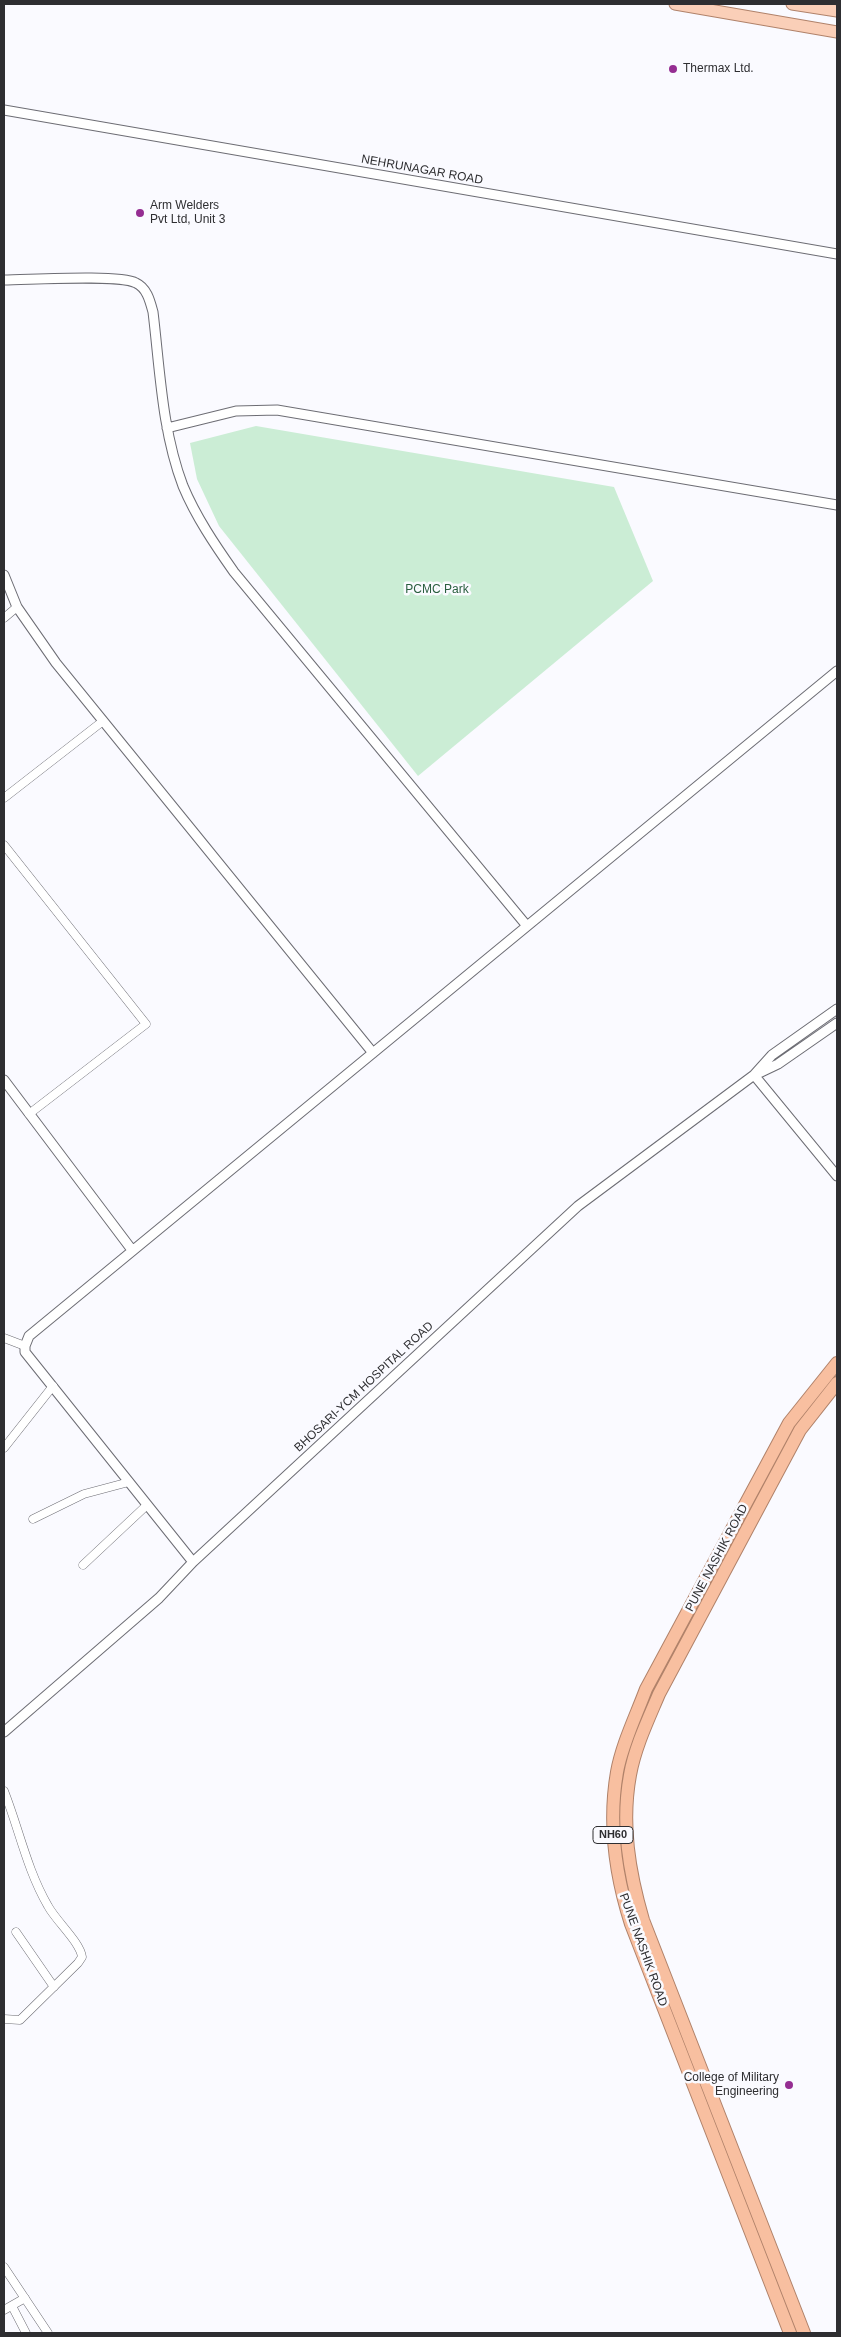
<!DOCTYPE html>
<style>
body{margin:0}
#map{position:relative;width:841px;height:2337px;overflow:hidden;background:#fafaff;font-family:Arial,sans-serif}
canvas{display:block}
.frame{position:absolute;inset:0;border:5px solid #2e2e31;pointer-events:none}
</style>
<div id="map">
<canvas width="841" height="2337"></canvas>
<div class="frame"></div>
</div>
<script>
const context = document.querySelector('canvas').getContext('2d');
context.lineJoin = 'round';
function fillPath(path, color) { context.fillStyle = color; context.fill(path, 'evenodd'); }
function trace(path, color, width, dash) { context.strokeStyle = color; context.lineWidth = width; context.lineCap = dash ? 'butt' : 'round'; context.setLineDash(dash || []); context.stroke(path); }
function write(font, color, halo, rows, align = 'center') {
  context.font = font + ' Arial,sans-serif'; context.lineWidth = 5; context.setLineDash([]); context.textBaseline = 'middle'; context.strokeStyle = halo; context.fillStyle = color; for (const [text, x, y, turn = 0] of rows) {
    context.save(); context.translate(x, y); context.rotate((+turn || 0) * Math.PI / 180); context.textAlign = isNaN(turn) ? turn : align; if (halo) context.strokeText(text, 0, 0); context.fillText(text, 0, 0); context.restore();
  }
}
const green = new Path2D(`
 M256 426 614 487 653 581 418 776 219 526 197 479 190 443Z`);
const minor = new Path2D(`
 M4 618 17 607
 M4 798 103 721
 M4 845 146 1024 29 1114
 M4 1338 25 1346
 M4 1448 53 1386
 M33 1519 84 1494 129 1482
 M83 1565 147 1505
 M4 1791C19 1829 27 1870 48 1906 56 1921 80 1942 82 1957L78 1963 20 2020 4 2019
 M16 1932 54 1987
 M4 2267 48 2333
 M12 2306 26 2333
 M4 2310 25 2298`);
const tertiary = new Path2D(`
 M4 110 837 254
 M4 280C28 280 119 274 136 283 147 288 150 301 153 312 160 370 162 431 183 486 196 517 215 545 234 572L527 926
 M167 428 236 411 277 410 837 505
 M4 575 17 607 56 663 373 1053
 M757 1074 778 1064 837 1023
 M754 1075 837 1176
 M4 1080 132 1250
 M193 1562 25 1352V1346L29 1336 837 671
 M4 1732 159 1598 193 1562 578 1206 754 1075 772 1055 837 1009`);
const primary = new Path2D(`
 M675 4 837 32
 M792 4 837 11`);
const trunk = new Path2D(`
 M790 2333 631 1924C615 1874 608 1824 617 1772 622 1744 636 1716 646 1689L789 1423 837 1363
 M804 2333 643 1920C629 1872 621 1824 630 1775 635 1747 648 1720 659 1694L800 1430 837 1383`);
const markers = [
 [673,69,5,"#952d92"],
 [140,213,5,"#952d92"],
 [789,2085,5,"#952d92"]
];
const shields = [
 [613,1835,40]
];
const shieldNames = [
 ["NH60",613,1835]
];
const poiNames = [
 ["Thermax Ltd.",683,69],
 ["Arm Welders",150,206],
 ["Pvt Ltd, Unit 3",150,220],
 ["College of Military",779,2078,"right"],
 ["Engineering",779,2092,"right"]
];
const streetNames = [
 ["NEHRUNAGAR ROAD",422,170,10],
 ["BHOSARI-YCM HOSPITAL ROAD",364,1387,-43],
 ["PUNE NASHIK ROAD",717,1558,-62],
 ["PUNE NASHIK ROAD",643,1950,70]
];
const parkNames = [
 ["PCMC Park",437,590]
];
fillPath(green, '#cbedd5');
trace(minor, '#6d6d74', 9);
trace(tertiary, '#6d6d74', 11);
trace(primary, '#b0826a', 13);
trace(trunk, '#b0826a', 14);
trace(minor, '#fff', 8);
trace(tertiary, '#fff', 9);
trace(primary, '#facfb8', 11);
trace(trunk, '#f8bfa0', 12);
for (const [x, y, r, color] of markers) { const dot = new Path2D(); dot.arc(x, y, r, 0, 2 * Math.PI); context.fillStyle = color; context.fill(dot); trace(dot, '#fafaff', 2); }
for (const [x, y, w] of shields) { const box = new Path2D(); box.roundRect(x - w / 2, y - 8.5, w, 17, 4); context.fillStyle = '#fafaff'; context.fill(box); trace(box, '#2e2e31', 1); }
write('bold 11px', '#2e2e31', null, shieldNames);
write('12px', '#2e2e31', '#fafaff', poiNames, 'left');
write('12px', '#2e2e31', '#fafaff', streetNames);
write('12px', '#295e3e', '#fafaff', parkNames);
</script>
